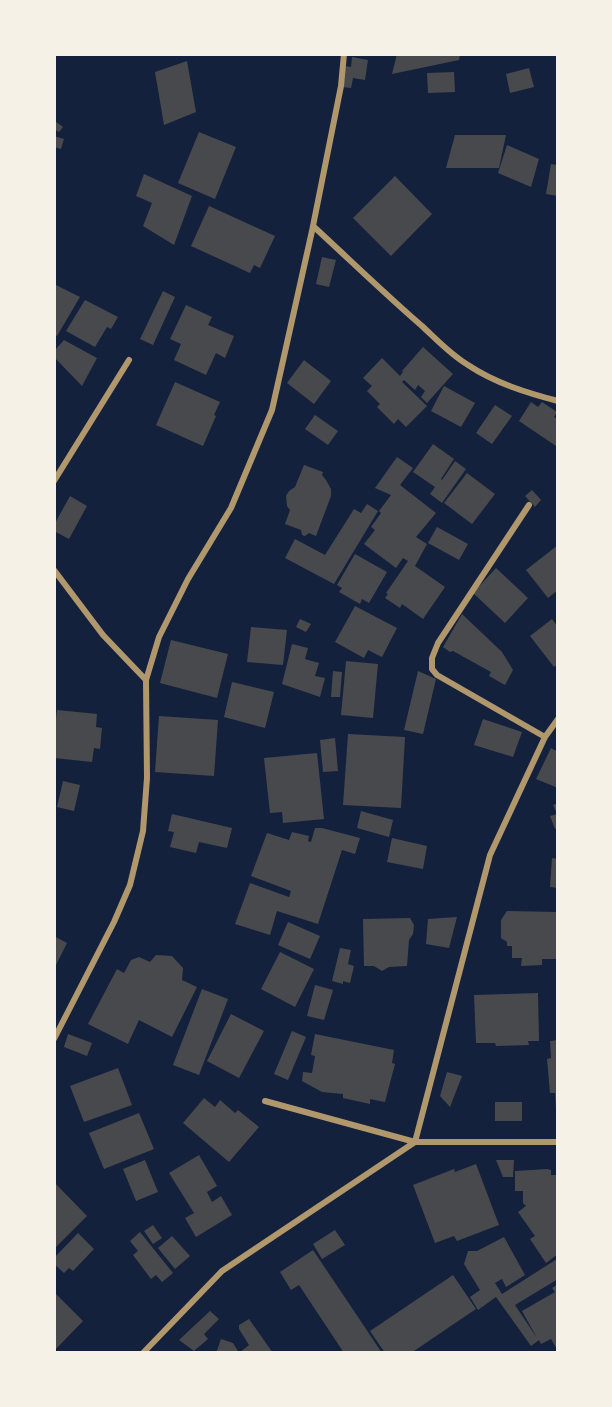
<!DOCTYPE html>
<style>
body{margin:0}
#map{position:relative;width:612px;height:1407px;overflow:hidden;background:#14213d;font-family:"Nunito Sans",sans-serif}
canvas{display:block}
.frame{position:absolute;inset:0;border:56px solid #f6f1e7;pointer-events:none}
</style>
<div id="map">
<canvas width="612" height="1407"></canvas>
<div class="frame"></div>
</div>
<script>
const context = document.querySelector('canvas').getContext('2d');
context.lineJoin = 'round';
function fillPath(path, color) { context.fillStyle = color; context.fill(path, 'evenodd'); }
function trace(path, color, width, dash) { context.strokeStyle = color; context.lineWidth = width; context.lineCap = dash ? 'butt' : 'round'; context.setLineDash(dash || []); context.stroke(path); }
const building = new Path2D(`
 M397 54H460L459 60 392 74Z
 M352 57 368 60 365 80 353 78 351 88 342 87 345 66 351 67Z
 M187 61 196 112 164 125 155 72Z
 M529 68 534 87 510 93 506 74Z
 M454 72 455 92 428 93 427 73Z
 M55 121 63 127 59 132 54 129Z
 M199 132 236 147 215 199 178 183Z
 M455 135H506L499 168H446Z
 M54 136 64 139 61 149 54 147Z
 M507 145 539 159 531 187 498 173Z
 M551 164 558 165V196L546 194Z
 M144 174 192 196 174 245 143 226 152 203 136 196Z
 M395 176 432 214 391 256 353 218Z
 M209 206 275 236 260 268 254 265 250 273 191 246Z
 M322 257 336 260 329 287 316 284Z
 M54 284 80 297 57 336 54 334Z
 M163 291 175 297 153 345 140 339Z
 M85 300 118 317 111 329 107 327 95 347 66 331Z
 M186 305 212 317 208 325 234 336 225 358 216 353 206 375 174 360 181 344 170 339Z
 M64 340 97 358 82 386 54 357V351Z
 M423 347 453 374 427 403 421 397 425 391 418 385 415 390 404 380 402 382 427 406 406 427 398 419 394 424 377 407 380 404 367 391 372 386 363 378 382 358 400 376 403 372 402 371Z
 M304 360 331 381 314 404 287 383Z
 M175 382 220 402 214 415 216 416 203 446 156 425Z
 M444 386 475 403 461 427 431 411Z
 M531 402 538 407 542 402 557 412 554 417 558 420V443L556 446 519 421Z
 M495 405 512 416 492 444 476 433Z
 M315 415 338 431 328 445 305 429Z
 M433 444 454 459 441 479 442 480 455 461 466 469 442 503 430 494 435 487 413 472Z
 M397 457 413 468 400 485 436 513 416 537 427 544 415 566 445 587 423 619 402 604 400 608 385 598 388 594 386 593 408 561 403 558 396 568 364 544 375 530 371 527 381 513 379 511 391 495 375 488Z
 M304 465 323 472 322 475 326 480 331 489V496L316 536 309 533 305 536 302 535 301 530 285 524 290 510 287 506 286 496 289 491 295 487Z
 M467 473 495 494 472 524 444 503Z
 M532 490 541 500 535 507 525 496Z
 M70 496 87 506 69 539 54 531V525Z
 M367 504 378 511 334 584 285 558 295 539 325 555 354 509 361 513Z
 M437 527 468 544 459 560 428 543Z
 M558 545V590L548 598 526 570Z
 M355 554 387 572 369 603 362 599 360 604 339 592 342 588 337 585Z
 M496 568 528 598 505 623 473 593Z
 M355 606 397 628 382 657 368 650 364 658 335 642Z
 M462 614 502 652 513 670 505 685 489 676 491 672 453 651 450 652 443 647Z
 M300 619 311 624 306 632 296 627Z
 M552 619 558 627V664L554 667 530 636Z
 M251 627 287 630 283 665 247 662Z
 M171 640 228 654 217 698 160 683Z
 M292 644 308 648 305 659 319 663 315 676 325 678 320 697 282 684Z
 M346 661 378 664 373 718 341 715Z
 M333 671 342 672 340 697H331Z
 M418 671 436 679 423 734 404 730Z
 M232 682 274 692 265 728 224 717Z
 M57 710 97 714 96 727 102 728 100 749 94 748 92 762 54 758V737Z
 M159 716 218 720 214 776 155 772Z
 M483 719 522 732 513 757 474 745Z
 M348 734 405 737 401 808 343 805Z
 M335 738 338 771 323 772 320 740Z
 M551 748 558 752V788L536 779Z
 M317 753 324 819 283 823 282 812 270 813 264 758Z
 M63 781 80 785 74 811 57 807Z
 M558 803V828L555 829 550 816 557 814 553 805Z
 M361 811 393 820 389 837 357 828Z
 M172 814 232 828 227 848 199 842 196 853 170 847 174 832 168 831Z
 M315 828H322L360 838 355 854 342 850 318 924 277 911 270 935 235 924 250 883 289 897 291 891 251 876 267 833 289 840 292 832 309 836 308 841 311 842Z
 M392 838 427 846 423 869 387 862Z
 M552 858 558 859V888L550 887Z
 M507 911 558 912V959H542V965L521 966 522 958H512V946H507V942L501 938V920Z
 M457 917 449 948 426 944 428 919Z
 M410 918 414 925 413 934 409 940 407 966 389 967 382 971 374 966H364L363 919Z
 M288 922 320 936 310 959 278 945Z
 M54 936 67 943 54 969Z
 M340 948 351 950 348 964 354 966 350 983 343 981V984L332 981Z
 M280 952 314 969 295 1007 261 989Z
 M156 955 172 956 183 968 182 980 197 987 172 1037 139 1020 128 1044 88 1024 117 969 124 973 131 960 139 957 150 962Z
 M315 985 333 990 324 1020 307 1016Z
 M202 989 228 999 199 1075 173 1065Z
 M538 993 539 1041H528L529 1045 496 1046 495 1043H476L474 995Z
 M231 1014 264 1031 239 1078 207 1061Z
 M292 1031 306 1037 288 1080 274 1074Z
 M68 1034 92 1043 87 1056 64 1047Z
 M315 1034 394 1050 392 1063 395 1064 385 1102 370 1099V1104L343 1098V1094L322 1092 302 1081 303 1072 312 1073 315 1056 311 1055Z
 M558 1040V1109H556L555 1093H550L547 1059 551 1058 550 1041Z
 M118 1068 132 1105 84 1122 70 1086Z
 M447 1072 462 1076 450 1107 440 1096Z
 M204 1098 215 1107 220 1100 235 1113 238 1110 259 1127 229 1162 183 1123Z
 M495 1102H522V1121H495Z
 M139 1113 154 1149 104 1169 89 1133Z
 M199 1155 217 1186 207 1192 212 1202 221 1196 232 1215 196 1237 185 1218 194 1213 169 1173Z
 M145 1160 158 1192 136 1201 123 1169Z
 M496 1160H514L513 1177H503Z
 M476 1164 499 1225 457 1241 454 1236 435 1243 413 1185 454 1169 455 1172Z
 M547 1169 551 1170V1175H558V1254L546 1263 530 1239 535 1236 518 1212 526 1206 523 1203V1191H515V1171Z
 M54 1182 87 1216 54 1249Z
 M153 1225 162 1238 153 1244 144 1231Z
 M335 1230 345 1245 322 1259 313 1244Z
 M140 1232 173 1273 162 1282 156 1275 151 1279 133 1255 138 1251 130 1241Z
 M78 1233 94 1249 73 1271 69 1268 64 1273 54 1264V1258Z
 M172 1236 190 1256 175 1269 158 1248Z
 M504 1237 525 1275 506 1287 502 1279 495 1283 502 1294 557 1259 558 1261V1279L515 1305 537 1338 522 1311 555 1292 552 1288 558 1284V1351L551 1339 541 1344 539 1340 531 1346 496 1297 478 1310 470 1297 480 1290 464 1264 468 1251H477Z
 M313 1250 356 1314 382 1353H344L299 1285 291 1290 280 1272Z
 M453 1275 476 1309 411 1353H385L370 1331Z
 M54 1292 83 1321 54 1351Z
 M210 1311 219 1319 204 1334 208 1339 194 1351 179 1340Z
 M249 1319 273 1353H216L221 1339 233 1343 239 1353 249 1345 239 1329V1325Z`);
const minor = new Path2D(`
 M313 226C349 259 385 294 422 326 437 340 451 355 468 365 495 383 527 393 558 401
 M54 481 129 360
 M529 505 438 643 432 658V669L437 675 545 737
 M54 570 103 635 146 680
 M54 1039 114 922 130 885 143 831 147 778 146 680 159 637 188 579 231 508 272 410 312 231 341 86 344 54
 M265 1101 415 1142 490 855 545 737 558 719
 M143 1353 222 1271 415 1142H558`);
fillPath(building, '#48494c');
trace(minor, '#b1986c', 6);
</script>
